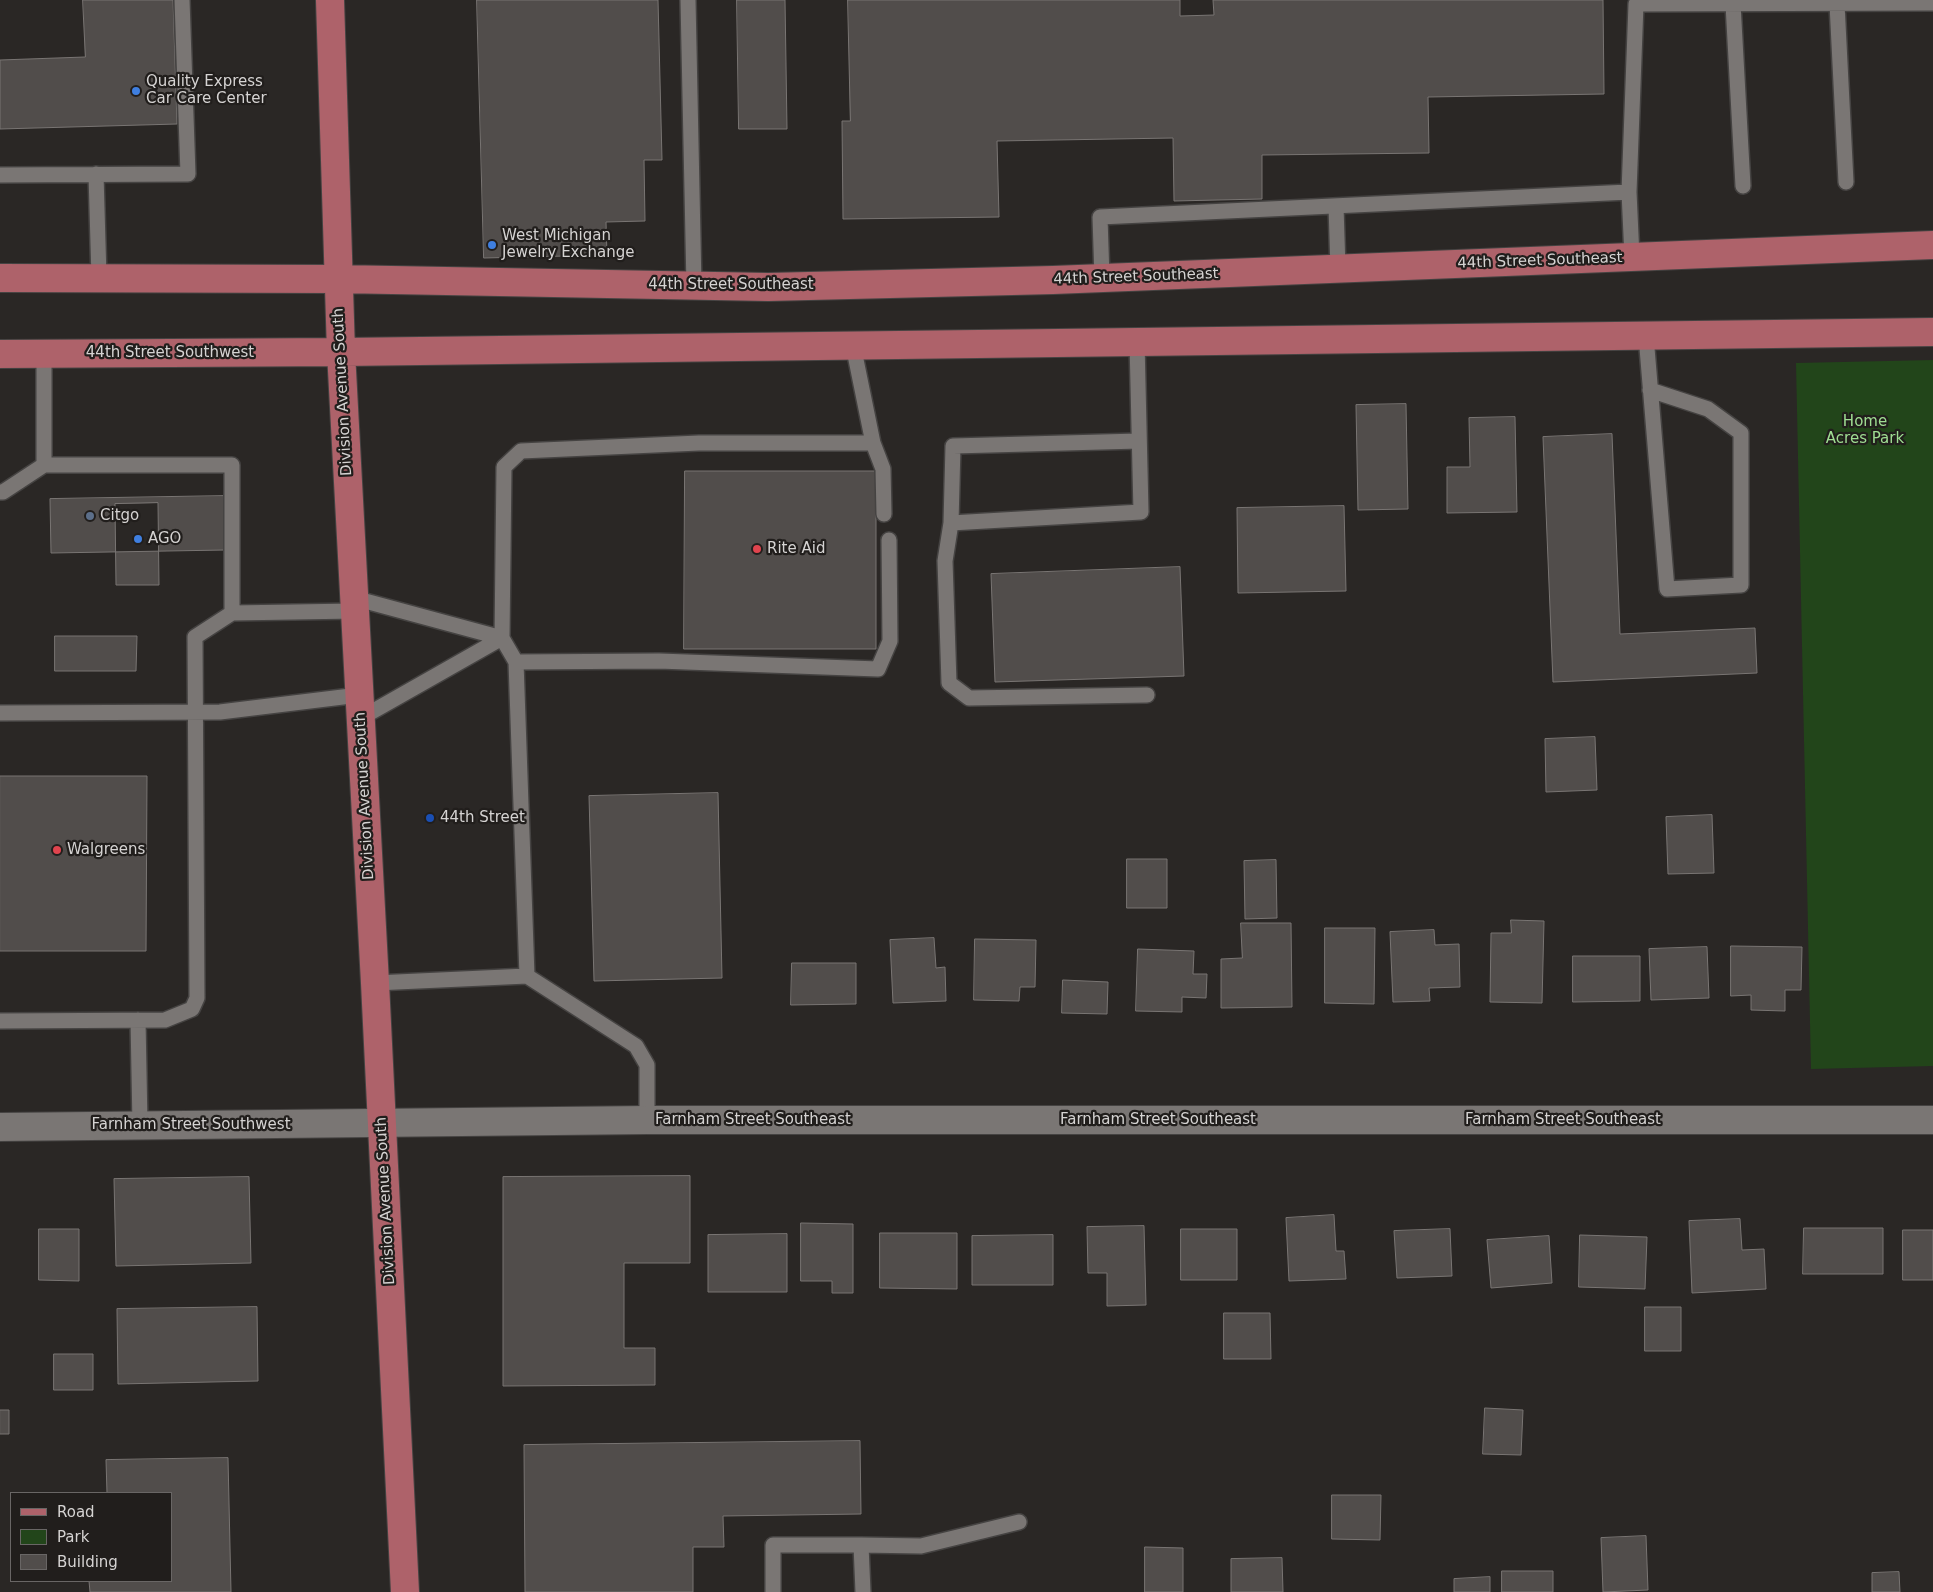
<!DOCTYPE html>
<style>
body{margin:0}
#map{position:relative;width:1933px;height:1592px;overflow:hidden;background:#2a2725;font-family:"DejaVu Sans",sans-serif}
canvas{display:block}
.legend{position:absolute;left:10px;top:1492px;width:162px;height:90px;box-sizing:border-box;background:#211e1c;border:1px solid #696665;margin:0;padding:6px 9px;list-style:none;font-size:15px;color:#d5d3d2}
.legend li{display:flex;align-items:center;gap:10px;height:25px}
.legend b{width:25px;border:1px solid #696665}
</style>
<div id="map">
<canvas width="1933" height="1592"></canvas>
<ul class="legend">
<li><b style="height:6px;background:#ae626a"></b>Road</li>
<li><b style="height:14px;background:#22451a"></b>Park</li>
<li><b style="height:14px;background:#514d4b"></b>Building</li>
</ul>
</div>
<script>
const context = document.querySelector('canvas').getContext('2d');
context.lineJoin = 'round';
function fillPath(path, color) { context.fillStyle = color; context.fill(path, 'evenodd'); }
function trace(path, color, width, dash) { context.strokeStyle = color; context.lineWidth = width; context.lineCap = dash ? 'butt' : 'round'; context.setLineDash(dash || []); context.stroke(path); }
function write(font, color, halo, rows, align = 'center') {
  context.font = font + ' "DejaVu Sans",sans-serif'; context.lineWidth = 4.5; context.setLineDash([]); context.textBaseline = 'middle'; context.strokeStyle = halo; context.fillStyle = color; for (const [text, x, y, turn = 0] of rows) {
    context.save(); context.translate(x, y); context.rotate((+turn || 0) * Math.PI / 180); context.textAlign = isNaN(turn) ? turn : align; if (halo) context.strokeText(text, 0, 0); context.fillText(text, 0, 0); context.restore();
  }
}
const green = new Path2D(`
 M1933 360V1066L1811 1069 1796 363Z`);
const building = new Path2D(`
 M83 0H173L177 124 0 129V60L85 57Z
 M477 0H658L662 160H644L645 221 606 222 607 255 484 258Z
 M737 0H785L787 129H739Z
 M848 0H1180V16L1214 15 1213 0H1603L1604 94 1428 97 1429 153 1262 155V199L1174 201 1173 138 997 141 999 217 843 219 842 121H850Z
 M1406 404 1408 509 1358 510 1356 405Z
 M1515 417 1517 512 1447 513V467H1470L1469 418Z
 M1612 434 1620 634 1755 628 1757 673 1553 682 1543 437Z
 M685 471H876V649H684Z
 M225 496V550L51 553 50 499Z
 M158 503 159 585H116L115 504Z
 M1344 506 1346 591 1238 593 1237 508Z
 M1180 567 1184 676 995 682 991 574Z
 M55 636H137L136 671H55Z
 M1595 737 1597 790 1546 792 1545 739Z
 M0 776H147L146 951H0Z
 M718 793 722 978 594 981 589 796Z
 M1712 815 1714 873 1668 874 1666 817Z
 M1127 859H1167V908H1127Z
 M1276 860 1277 918 1245 919 1244 861Z
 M1511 920 1544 921 1542 1003 1490 1002 1491 933H1511Z
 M1241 923H1291L1292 1007 1221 1008V959L1242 958Z
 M1325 928H1375L1374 1004 1325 1003Z
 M1434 930 1435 945 1459 944 1460 987 1429 988 1430 1001 1393 1002 1390 932Z
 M934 938 936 968 945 967 946 1001 893 1003 890 940Z
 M975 939 1036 940 1035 987H1020L1019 1001 974 1000Z
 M1731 946 1802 947 1801 990H1785V1011L1751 1010V995L1731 996Z
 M1707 947 1709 998 1651 1000 1649 949Z
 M1138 949 1194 951 1193 974H1207L1206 998 1182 997V1012L1136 1011Z
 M1573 956H1640V1001L1573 1002Z
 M792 963H856V1004L791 1005Z
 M1063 980 1108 982 1107 1014 1062 1013Z
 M690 1176V1263H624V1348H655V1385L503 1386V1177Z
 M249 1177 251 1263 116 1266 114 1179Z
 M1334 1215 1336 1251H1344L1346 1279 1289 1281 1286 1218Z
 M1740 1219 1742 1250 1764 1249 1766 1289 1692 1293 1689 1221Z
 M801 1223 853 1224V1293H832V1281H801Z
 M1144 1226 1146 1305 1107 1306V1273H1088L1087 1227Z
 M1804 1228H1883V1274H1803Z
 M39 1229H79V1281L39 1280Z
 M1181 1229H1237V1280H1181Z
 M1450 1229 1452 1276 1397 1278 1394 1231Z
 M1903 1230H1933V1280H1903Z
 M880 1233H957V1289L880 1288Z
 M787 1234V1292H708V1235Z
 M1053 1235V1285H972V1236Z
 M1580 1235 1647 1237 1645 1289 1579 1287Z
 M1549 1236 1552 1283 1491 1288 1487 1240Z
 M257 1307 258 1381 118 1384 117 1309Z
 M1645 1307H1681V1351H1645Z
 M1224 1313H1270L1271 1359H1224Z
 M54 1354H93V1390H54Z
 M1485 1408 1523 1410 1521 1455 1483 1454Z
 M0 1410H9V1434H0Z
 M860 1441 861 1514 723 1516 724 1547H693V1592H525L524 1445Z
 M228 1458 231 1592H90L89 1581H171V1493H107L106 1460Z
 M1332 1495H1381L1380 1540 1332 1539Z
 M1646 1536 1648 1590 1603 1592 1601 1538Z
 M1145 1547 1183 1548V1592H1145Z
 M1282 1558 1283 1592H1231V1559Z
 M1502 1571H1553V1592H1502Z
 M1899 1572 1900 1592H1872V1573Z
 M1490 1577V1592H1454V1579Z`);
const service = new Path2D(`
 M688 0 694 286
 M1733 4 1743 186
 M1837 4 1846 182
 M96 174 99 278
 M0 175 188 174 182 0
 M1629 192 1636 4 1933 3
 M1336 206 1338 269
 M1102 278 1100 217 1629 192 1632 257
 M1646 336 1667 589 1741 585V433L1708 409 1650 390
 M1137 342 1141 512 951 523 953 446 1139 441
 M853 345 873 443 883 469 884 514
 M44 465V354
 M0 492H3L44 465H232V613L355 611
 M951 523 945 561 949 683 969 698 1147 695
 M354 598 502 638
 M516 662 659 661 878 669 890 641 889 540
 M0 713 220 712 359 695
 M361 718 502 638
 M527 976 516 662 502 638 504 467 521 451 699 443H873
 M375 983 527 976 636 1046 647 1065V1120
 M138 1020 140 1125
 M0 1021 165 1020 192 1009 197 998 195 637 232 613
 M861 1545 921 1546 1019 1522
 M773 1592V1545H861L863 1592`);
const minor = new Path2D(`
 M0 1127 647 1120H1933`);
const primary = new Path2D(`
 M330 0 341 352 375 983 405 1592
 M0 278 338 279 768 287 1053 280 1933 245
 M0 354 341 352 1933 332`);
const markers = [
 [136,91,5,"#3f7fe0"],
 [492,245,5,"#3f7fe0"],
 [90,516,5,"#5c6f8a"],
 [138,539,5,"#3f7fe0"],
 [757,549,5,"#e0444e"],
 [430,818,5,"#1a4fb4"],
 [57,850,5,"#e0444e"]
];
const poiNames = [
 ["Quality Express",146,82],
 ["Car Care Center",146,99],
 ["West Michigan",502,236],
 ["Jewelry Exchange",502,253],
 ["Citgo",100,516],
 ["AGO",148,539],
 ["Rite Aid",767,549],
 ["44th Street",440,818],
 ["Walgreens",67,850]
];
const streetNames = [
 ["44th Street Southeast",1540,261,-2],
 ["44th Street Southeast",1136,277,-2],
 ["44th Street Southeast",731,285],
 ["44th Street Southwest",170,353],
 ["Division Avenue South",343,392,-93],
 ["Division Avenue South",365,796,-93],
 ["Farnham Street Southeast",753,1120],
 ["Farnham Street Southeast",1158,1120],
 ["Farnham Street Southeast",1563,1120],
 ["Farnham Street Southwest",191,1125],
 ["Division Avenue South",386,1201,-93]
];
const parkNames = [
 ["Home",1865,422],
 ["Acres Park",1865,439]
];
fillPath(green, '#22451a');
fillPath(building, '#514d4b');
trace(building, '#797573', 1);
trace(service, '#454342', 18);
trace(minor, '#454342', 30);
trace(primary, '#454342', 30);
trace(service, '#7a7674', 15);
trace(minor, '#7a7674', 28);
trace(primary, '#ae626a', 28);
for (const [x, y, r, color] of markers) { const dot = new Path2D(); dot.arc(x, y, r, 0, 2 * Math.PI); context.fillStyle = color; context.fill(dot); trace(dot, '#211e1c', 2); }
write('15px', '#d5d3d2', '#211e1c', poiNames, 'left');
write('15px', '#d5d3d2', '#211e1c', streetNames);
write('15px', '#9fdd92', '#211e1c', parkNames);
</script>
